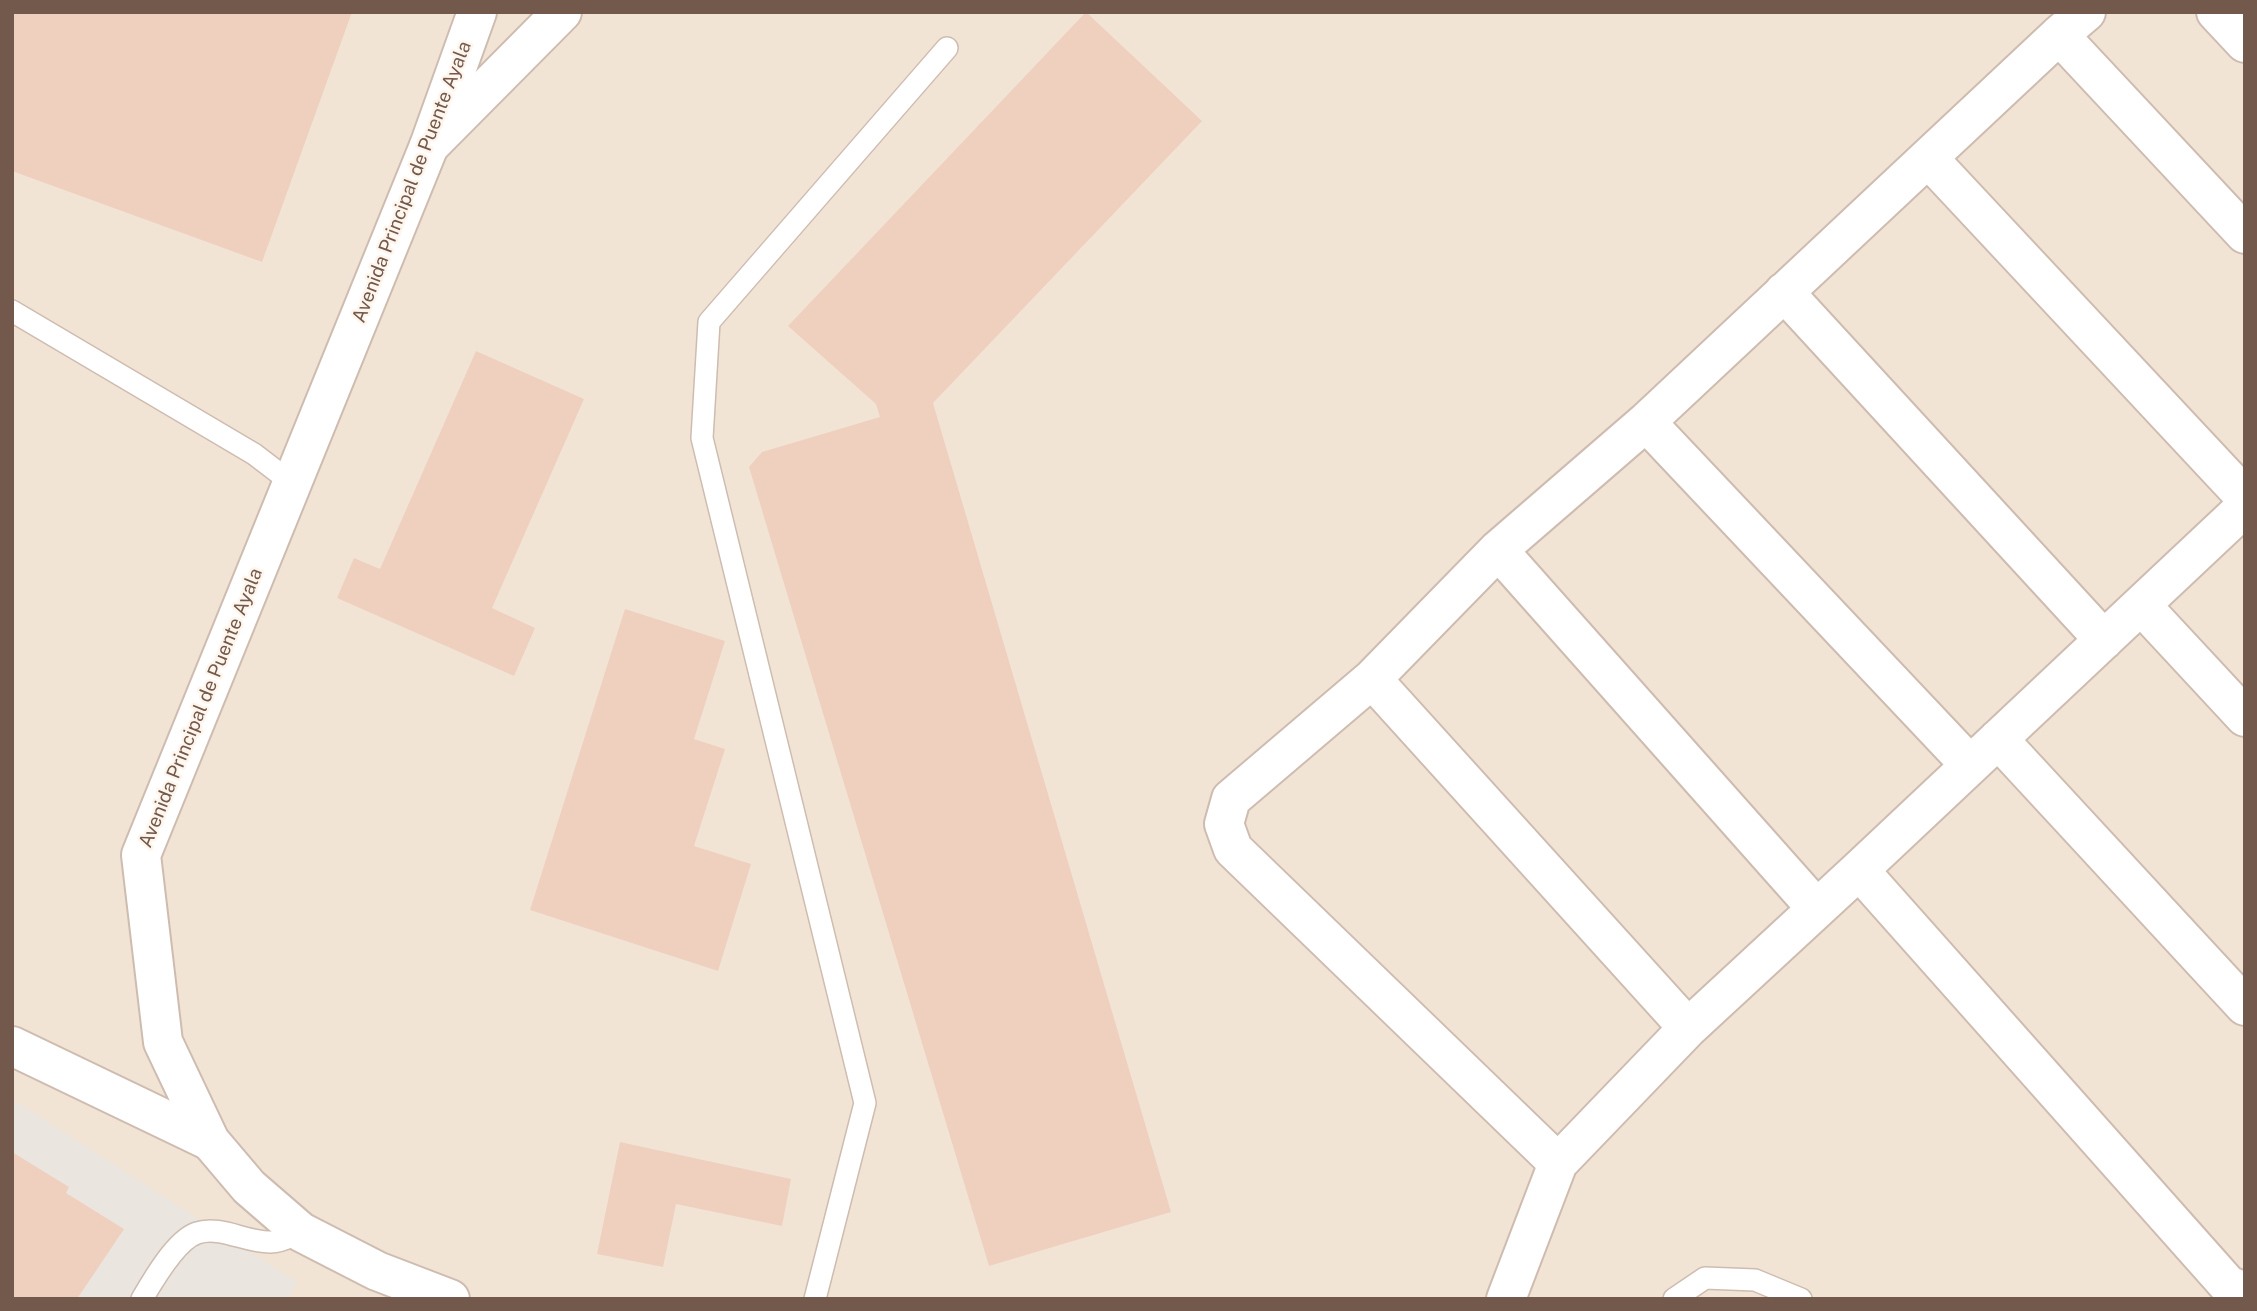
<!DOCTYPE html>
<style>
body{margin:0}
#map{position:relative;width:2257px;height:1311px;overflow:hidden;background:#fbf2e6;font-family:"Public Sans",sans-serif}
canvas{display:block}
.frame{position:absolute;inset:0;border:14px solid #73584c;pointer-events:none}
</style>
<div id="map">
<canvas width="2257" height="1311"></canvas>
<div class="frame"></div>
</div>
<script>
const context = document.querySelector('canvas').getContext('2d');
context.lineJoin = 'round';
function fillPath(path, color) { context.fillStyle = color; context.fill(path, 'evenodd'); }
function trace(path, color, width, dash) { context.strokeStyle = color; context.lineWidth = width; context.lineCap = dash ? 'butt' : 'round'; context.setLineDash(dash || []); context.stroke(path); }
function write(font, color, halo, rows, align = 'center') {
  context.font = font + ' "Public Sans",sans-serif'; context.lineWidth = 5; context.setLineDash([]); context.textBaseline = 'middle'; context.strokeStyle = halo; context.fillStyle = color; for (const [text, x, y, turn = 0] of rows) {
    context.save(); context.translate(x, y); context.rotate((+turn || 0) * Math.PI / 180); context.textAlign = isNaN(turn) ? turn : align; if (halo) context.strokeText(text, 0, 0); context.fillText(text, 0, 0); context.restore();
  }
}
const residential = new Path2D(`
 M12 12H2245V1299H12Z`);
const industrial = new Path2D(`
 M12 1099 297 1282 288 1299H12Z`);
const building = new Path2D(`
 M12 12H352L262 262 12 171Z
 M1086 12 1202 121 933 403 1171 1212 989 1266 749 467 762 452 880 417 876 404 788 326Z
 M476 351 584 399 492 608 535 628 514 676 337 598 354 558 380 569Z
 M625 609 725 641 694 739 725 749 694 846 751 864 718 971 530 910Z
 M620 1142 791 1179 782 1226 676 1204 663 1267 597 1254Z
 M12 1152 69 1187 66 1193 124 1229 77 1299H12Z`);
const service = new Path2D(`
 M12 311 254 454 292 483
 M142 1299C153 1280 176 1240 197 1233 220 1225 247 1243 271 1242 282 1242 291 1236 301 1232
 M815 1299 865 1103 702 438 709 322 947 48
 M1674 1299 1705 1278 1755 1280 1801 1299`);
const minor = new Path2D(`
 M2216 12 2245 43
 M2059 35 2245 234
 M429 146 562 12
 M1928 158 2245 497
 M1784 292 2104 640
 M1646 422 1970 765
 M1498 550 1817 909
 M2141 605 2245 717
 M1372 679 1688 1028
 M1998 739 2245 1006
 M1859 870 2228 1285 2245 1292
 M12 1046 210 1141
 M1558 1163 1233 849 1224 824 1231 799 1372 679 1498 550 1646 422 2059 35 2086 12
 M1506 1299 1558 1163 1688 1028 1859 870 2245 507`);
const tertiary = new Path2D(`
 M450 1299 377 1271 301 1232 249 1187 210 1141 163 1042 141 855 429 146 477 12`);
const streetNames = [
 ["Avenida Principal de Puente Ayala",412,182,-69],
 ["Avenida Principal de Puente Ayala",201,708,-68]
];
fillPath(residential, '#f2e4d5');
fillPath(industrial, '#ebe5df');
fillPath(building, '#efd0bf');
trace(service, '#cebcb0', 24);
trace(minor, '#cebcb0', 42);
trace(tertiary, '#cebcb0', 42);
trace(service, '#fff', 21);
trace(minor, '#fff', 38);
trace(tertiary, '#fff', 38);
write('19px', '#73584c', '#fef6ec', streetNames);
</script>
